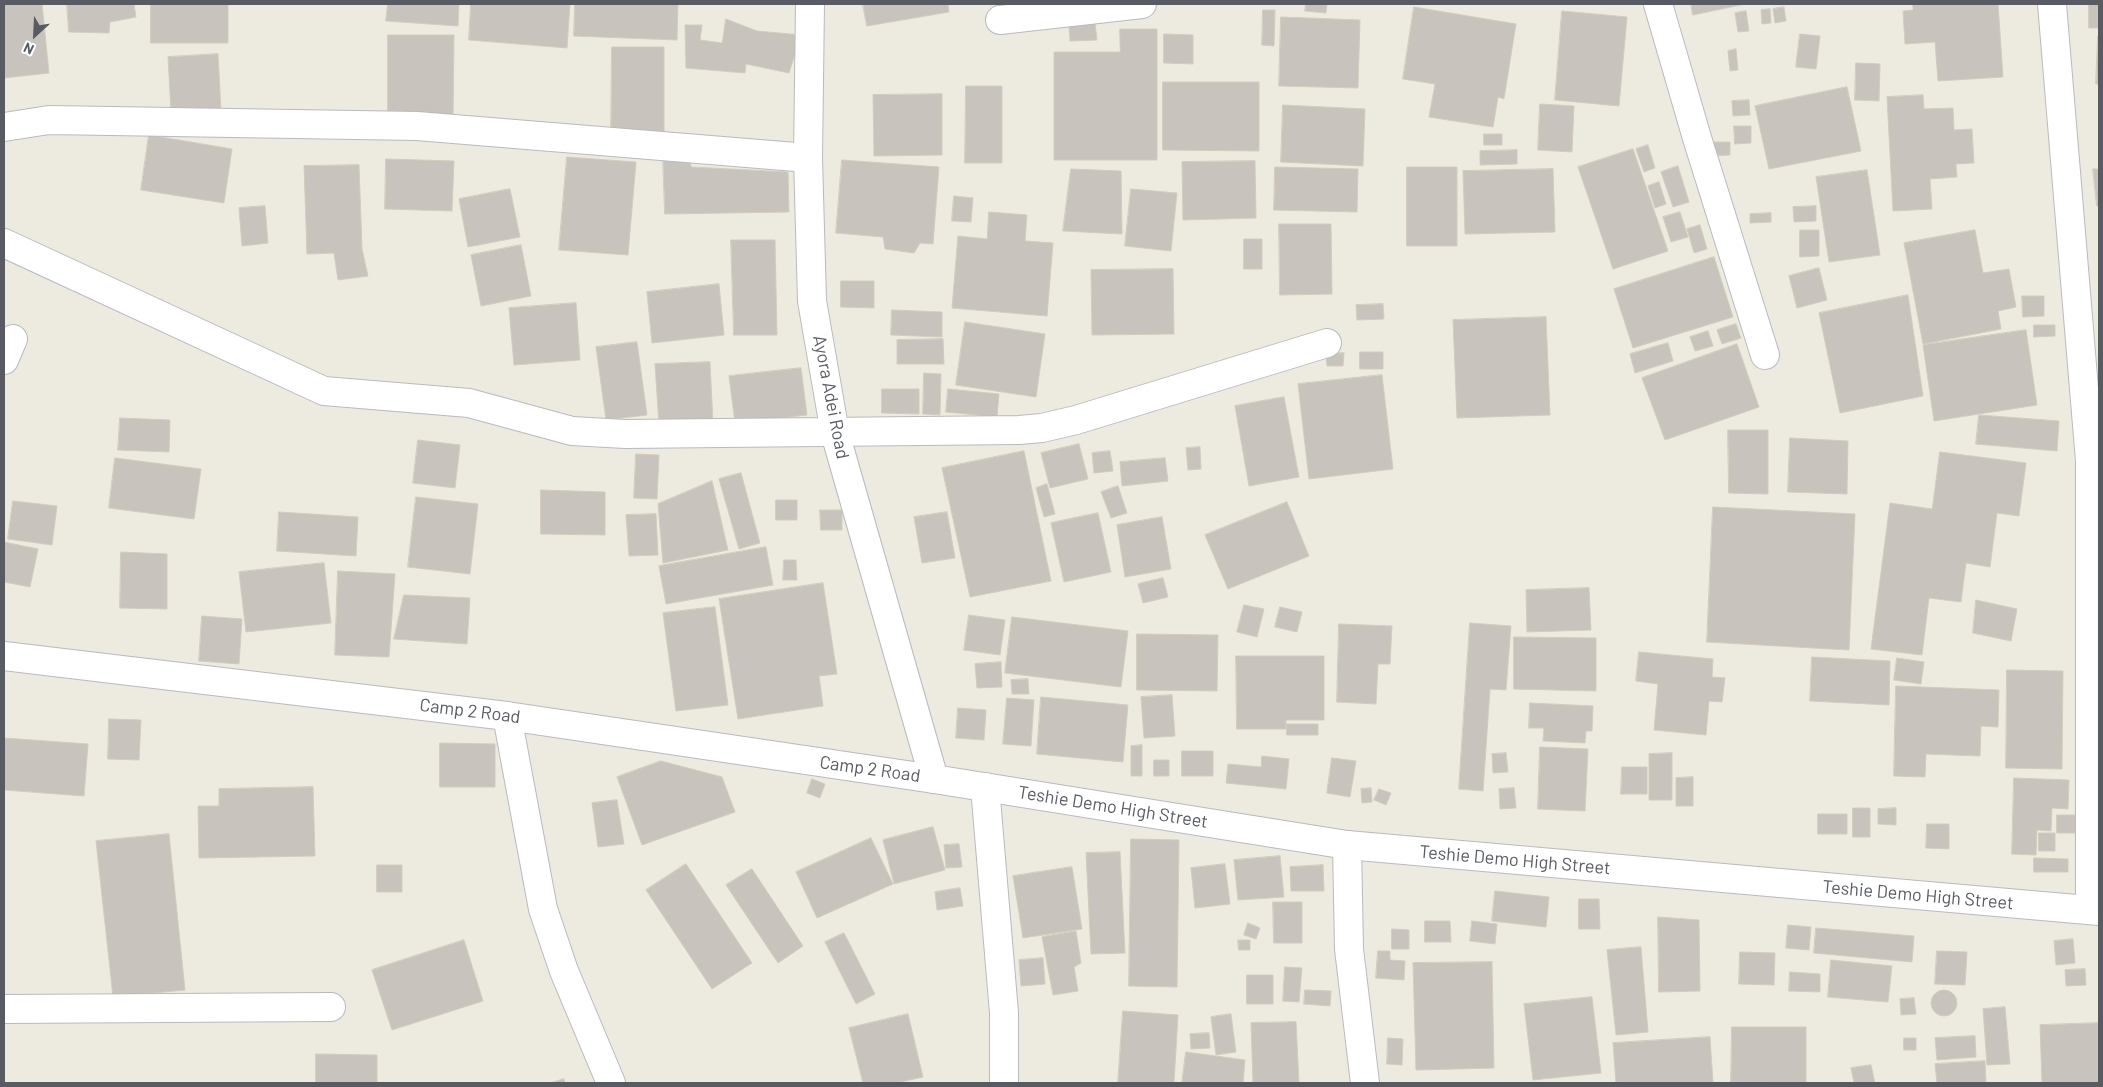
<!DOCTYPE html>
<style>
body{margin:0}
#map{position:relative;width:2103px;height:1087px;overflow:hidden;background:#edebdf;font-family:Barlow,sans-serif}
canvas{display:block}
.frame{position:absolute;inset:0;border:5px solid #585c62;pointer-events:none}
.north{position:absolute;left:10px;top:10px;width:50px;height:50px;-webkit-text-stroke:4px #fff;paint-order:stroke;rotate:205deg;font-size:14px;font-weight:700;line-height:20px;text-align:center;color:#585c62}
.north::after{content:'';display:block;margin:auto;width:18px;height:22px;background:#585c62;clip-path:polygon(50% 0,100% 100%,50% 72%,0 100%)}
</style>
<div id="map">
<canvas width="2103" height="1087"></canvas>
<div class="frame"></div>
<div class="north">N</div>
</div>
<script>
const context = document.querySelector('canvas').getContext('2d');
context.lineJoin = 'round';
function fillPath(path, color) { context.fillStyle = color; context.fill(path, 'evenodd'); }
function trace(path, color, width, dash) { context.strokeStyle = color; context.lineWidth = width; context.lineCap = dash ? 'butt' : 'round'; context.setLineDash(dash || []); context.stroke(path); }
function write(font, color, halo, rows, align = 'center') {
  context.font = font + ' Barlow,sans-serif'; context.lineWidth = 4; context.setLineDash([]); context.textBaseline = 'middle'; context.strokeStyle = halo; context.fillStyle = color; for (const [text, x, y, turn = 0] of rows) {
    context.save(); context.translate(x, y); context.rotate((+turn || 0) * Math.PI / 180); context.textAlign = isNaN(turn) ? turn : align; if (halo) context.strokeText(text, 0, 0); context.fillText(text, 0, 0); context.restore();
  }
}
const building = new Path2D(`
 M42 4 49 73 4 78V5Z
 M67 4H134L136 17 110 22 109 33 69 32Z
 M151 4H228V43H151Z
 M388 4H459L458 26 386 21Z
 M471 4H570L567 48 469 40Z
 M575 4H678L677 40 574 36Z
 M863 4H948L949 12 867 26Z
 M1306 4H1327L1326 13 1305 11Z
 M1691 4H1745L1693 15Z
 M1913 4H1998L2003 77 1938 81 1935 42 1905 44 1903 11 1913 10Z
 M2089 4H2099V28H2089Z
 M1414 7 1516 24 1504 99 1498 97 1493 127 1429 117 1435 84 1403 79Z
 M1784 7 1786 21 1775 23 1773 9Z
 M1770 9 1771 23 1762 24 1761 10Z
 M1263 10H1275L1274 46 1262 45Z
 M1562 11 1627 17 1619 106 1555 100Z
 M1746 11 1749 31 1738 32 1735 13Z
 M1281 17 1360 20 1358 88 1279 86Z
 M726 19 757 31 801 35 789 73 746 64 745 73 686 68 685 25H702L700 40 722 43Z
 M1095 23 1097 40 1070 41 1069 25Z
 M1120 29H1157V160H1054V52H1120Z
 M1164 34 1193 35V64L1164 63Z
 M1800 34 1820 36 1816 69 1796 67Z
 M388 35H454L453 122H388Z
 M2098 36H2099V84H2096Z
 M612 47H664V132L611 133Z
 M1736 49 1738 70 1730 71 1728 51Z
 M218 54 221 110 171 112 168 57Z
 M1856 63 1880 64 1879 101 1855 100Z
 M1163 82H1259V151L1163 150Z
 M966 86H1002V163H965Z
 M1847 87 1861 151 1769 169 1755 106Z
 M942 94V155L874 156 873 95Z
 M1923 95 1924 109 1953 108 1954 130 1972 129 1974 163 1956 164 1957 177 1930 179 1932 209 1893 211 1887 97Z
 M1749 100 1750 115 1733 116 1732 101Z
 M1540 104 1574 106 1572 152 1538 150Z
 M1283 105 1365 109 1363 166 1281 162Z
 M1734 126H1751V143L1735 144Z
 M1484 134H1502V145H1484Z
 M149 135 232 149 224 203 141 190Z
 M1711 142H1730V155L1712 156Z
 M1648 145 1655 168 1644 172 1636 149Z
 M1633 149 1668 251 1613 269 1578 167Z
 M1517 150V164L1480 165V151Z
 M567 157 636 162 628 255 559 250Z
 M663 157 690 160 691 167 788 172 789 212 665 214Z
 M386 159 454 161 452 211 385 209Z
 M842 160 939 167 933 244 920 243 914 253 885 249 883 237 836 233Z
 M1255 161 1256 218 1183 220 1182 162Z
 M359 165 362 249 368 276 338 280 334 253 307 254 304 166Z
 M1678 166 1689 202 1673 207 1661 172Z
 M1275 167 1358 169 1357 212 1274 210Z
 M1407 167H1457V246H1407Z
 M1071 169 1121 171 1122 234 1063 231Z
 M1553 169 1555 232 1465 234 1463 171Z
 M2093 169H2099V206H2097Z
 M1867 170 1880 255 1829 262 1816 177Z
 M1659 182 1666 204 1655 208 1648 186Z
 M510 189 520 237 468 247 459 199Z
 M1131 189 1177 193 1171 251 1125 246Z
 M954 196 973 198 971 222 952 221Z
 M265 206 268 243 242 246 239 208Z
 M1816 206V221L1794 222 1793 207Z
 M989 212 1027 215 1025 241 1053 243 1047 316 952 308 958 236 987 239Z
 M1680 212 1688 237 1671 242 1663 217Z
 M1771 213V222L1750 223V214Z
 M1279 224H1331L1332 294 1280 295Z
 M1700 225 1707 249 1694 253 1687 229Z
 M1800 230H1819V256L1800 257Z
 M1975 230 1983 273 2009 269 2016 307 1998 311 2001 329 1923 344 1904 243Z
 M1244 239H1262V269H1244Z
 M731 240H775L777 335H734Z
 M521 245 531 296 481 306 471 255Z
 M1714 257 1733 317 1633 348 1614 289Z
 M1819 268 1827 300 1797 308 1789 276Z
 M1173 269 1174 334 1092 335 1091 270Z
 M841 281H874V308L841 307Z
 M719 284 724 335 652 343 647 292Z
 M1908 295 1923 396 1840 413 1819 313Z
 M2022 296H2044V316L2023 317Z
 M576 303 580 360 514 365 509 308Z
 M1383 304 1384 319 1357 320 1356 305Z
 M892 310 942 312V337L891 335Z
 M1546 317 1550 415 1457 418 1453 320Z
 M965 322 1045 334 1036 397 956 385Z
 M1736 324 1741 338 1722 344 1717 330Z
 M2034 325H2055V336L2034 337Z
 M2026 330 2037 405 1934 421 1923 345Z
 M1708 331 1713 346 1695 351 1690 337Z
 M943 339 944 364H897V340Z
 M637 342 647 415 606 420 596 347Z
 M1668 343 1673 361 1635 373 1630 354Z
 M1737 344 1759 407 1665 440 1642 378Z
 M1360 352H1383V369H1360Z
 M1344 353 1343 366H1327L1326 354Z
 M710 362 713 423 659 425 655 364Z
 M801 368 807 415 735 423 729 376Z
 M924 373 941 374 940 415 923 414Z
 M1382 375 1393 469 1309 479 1298 384Z
 M882 389H919V414L882 413Z
 M948 389 999 394 997 417 946 412Z
 M1284 397 1299 477 1249 486 1235 406Z
 M1979 415 2059 421 2057 451 1976 444Z
 M120 418 170 420 169 452 118 450Z
 M1728 430H1768V494L1729 493Z
 M1790 438 1848 441 1847 494 1788 492Z
 M418 440 460 445 455 488 413 483Z
 M1079 444 1088 479 1050 488 1041 453Z
 M1200 447 1201 469 1188 470 1186 448Z
 M1024 451 1051 581 970 597 942 468Z
 M1110 451 1113 471 1094 473 1092 453Z
 M1940 452 2026 463 2019 516 1997 513 1990 567 1966 563 1961 602 1929 598 1922 655 1871 649 1890 503 1932 509Z
 M636 454 659 455 657 499 634 498Z
 M115 458 201 469 194 519 109 508Z
 M1165 458 1168 481 1122 486 1120 462Z
 M741 473 760 543 739 549 719 479Z
 M712 481 728 550 663 563 658 504Z
 M1047 484 1055 514 1044 517 1036 488Z
 M1118 486 1127 513 1111 518 1101 492Z
 M541 490 605 492V535L541 534Z
 M416 497 478 504 470 574 408 567Z
 M776 500H797V520H776Z
 M13 501 57 506 52 545 8 539Z
 M1287 502 1309 556 1228 589 1205 535Z
 M1713 507 1855 514 1849 650 1707 642Z
 M820 510H842V530H821Z
 M279 512 358 517 356 556 277 551Z
 M947 512 955 558 922 563 914 517Z
 M1098 513 1111 572 1064 582 1051 523Z
 M656 514 658 555 629 556 626 515Z
 M1162 517 1171 569 1125 577 1117 525Z
 M4 542 38 549 30 587 4 582Z
 M766 547 773 585 666 604 659 566Z
 M121 552 167 554V609L120 608Z
 M784 560H796L797 580H783Z
 M324 563 331 623 246 632 239 572Z
 M338 571 395 574 389 657 335 655Z
 M1163 578 1168 597 1143 603 1138 584Z
 M823 583 837 674 819 676 823 706 738 719 719 599Z
 M1589 588 1591 630 1527 632 1526 590Z
 M404 595 470 598 467 644 394 639Z
 M1976 600 2017 609 2011 641 1973 633Z
 M1244 605 1264 609 1257 637 1237 632Z
 M715 607 728 705 676 711 663 613Z
 M1280 607 1302 612 1297 632 1275 627Z
 M969 615 1005 620 1000 655 964 650Z
 M202 616 242 619 239 664 199 661Z
 M1012 617 1128 631 1121 687 1005 673Z
 M1470 623 1511 626 1506 690 1490 689 1483 791 1459 789Z
 M1339 624 1392 626 1390 664H1378L1376 704 1337 702Z
 M1137 634 1218 635 1217 691 1137 690Z
 M1514 637 1596 638V691L1514 689Z
 M1639 652 1713 659 1712 677 1725 678 1722 702 1709 701 1706 735 1654 730 1658 684 1636 681Z
 M1236 656H1324V720H1286V729H1237Z
 M1812 657 1890 661 1889 705 1810 701Z
 M1897 658 1924 662 1921 684 1894 680Z
 M1001 662 1002 687 977 688 975 664Z
 M2007 670 2063 671 2062 769 2006 768Z
 M1028 679 1029 694H1012L1011 680Z
 M1896 686 1999 690 1998 727 1981 726 1980 756 1926 754 1925 777 1894 776Z
 M1172 695 1175 736 1144 738 1141 697Z
 M1041 697 1128 705 1123 762 1037 754Z
 M1007 698 1034 700 1031 746 1003 744Z
 M1530 703 1593 706 1592 731H1586L1585 743 1543 741 1544 728H1529Z
 M958 708 986 710 984 740 956 738Z
 M109 719 141 720 139 760 108 759Z
 M1287 724H1318V735H1287Z
 M4 738 88 744 84 796 4 790Z
 M440 743 495 744V787H440Z
 M1142 745V776H1131V746Z
 M1540 747 1588 749 1585 811 1538 809Z
 M1182 751H1213V776H1182Z
 M1506 753 1508 772 1493 773 1492 754Z
 M1672 753V800H1649V754Z
 M1262 756 1289 759 1286 789 1226 783 1228 764 1261 767Z
 M1332 758 1356 761 1350 797 1327 793Z
 M1154 760H1169V776H1154Z
 M661 761 722 777 735 812 642 845 617 777Z
 M1622 767H1647V794H1621Z
 M1693 777V806H1676V778Z
 M2014 778 2069 780 2068 809 2052 808 2051 831 2037 830 2036 855 2012 854Z
 M812 779 825 784 820 798 807 793Z
 M313 787 315 856 199 858 198 806H219V789Z
 M1371 788 1372 802 1362 803 1361 789Z
 M1514 788 1516 808 1500 809 1499 789Z
 M1379 789 1391 793 1386 805 1374 800Z
 M617 800 624 844 598 847 592 803Z
 M1853 808H1870V837H1853Z
 M1896 808V825L1878 824V809Z
 M1818 814H1847V834H1818Z
 M2057 815H2076V833H2057Z
 M1927 824H1949V849L1926 848Z
 M933 827 945 870 894 884 883 840Z
 M2039 833H2055V851H2039Z
 M169 834 185 990 113 997 96 841Z
 M871 838 893 884 817 918 796 872Z
 M1131 839 1179 840 1177 987 1129 986Z
 M959 844 962 867 946 868 944 845Z
 M1120 852 1125 953 1091 954 1086 853Z
 M1280 856 1284 897 1238 900 1234 860Z
 M2034 858 2068 859V872H2034Z
 M686 864 752 963 712 989 646 890Z
 M1225 864 1230 904 1195 908 1191 868Z
 M377 865H402V892H377Z
 M1323 865 1324 891H1291L1290 867Z
 M1072 867 1082 929 1023 938 1013 876Z
 M752 869 803 946 778 963 726 885Z
 M960 888 963 906 937 910 935 892Z
 M1495 891 1549 897 1546 927 1492 921Z
 M1579 899H1599L1600 929H1579Z
 M1273 902H1302V943H1274Z
 M1658 917 1699 920 1700 991 1659 992Z
 M1425 921H1450L1451 942H1425Z
 M1472 921 1497 924 1495 944 1470 941Z
 M1248 923 1260 928 1256 939 1244 935Z
 M1788 925 1811 927 1809 950 1786 948Z
 M1816 928 1914 936 1912 962 1814 953Z
 M1392 929 1409 930V949H1392Z
 M1076 931 1081 963 1074 967 1078 991 1053 995 1042 937Z
 M844 933 875 994 856 1004 825 942Z
 M2073 939 2075 963 2056 965 2054 941Z
 M464 940 483 1001 392 1030 372 970Z
 M1238 940H1250V950H1239Z
 M1641 947 1648 1032 1616 1035 1607 950Z
 M1378 951H1390V960L1405 961 1404 980 1376 978Z
 M1937 951 1967 952 1965 985 1935 984Z
 M1740 952 1775 953 1774 985 1739 984Z
 M1043 958 1045 984 1021 986 1019 960Z
 M1831 960 1892 966 1888 1002 1828 997Z
 M1492 962 1494 1068 1416 1070 1413 963Z
 M1285 967 1302 968 1299 1002 1283 1001Z
 M2085 969 2086 985 2066 986 2065 970Z
 M1790 972 1820 974V992L1789 991Z
 M1247 975H1273V1004H1247Z
 M1931 1003a13 13 0 1 1 26 0a13 13 0 1 1-26 0Z
 M1305 990 1331 991 1330 1006 1304 1004Z
 M1592 997 1601 1073 1533 1080 1524 1004Z
 M1914 998 1916 1014 1901 1015 1900 999Z
 M2005 1007 2010 1064 1987 1065 1983 1009Z
 M1123 1011 1178 1015 1174 1083H1118Z
 M908 1014 923 1077 896 1083H863L849 1028Z
 M1231 1014 1236 1052 1216 1055 1211 1017Z
 M1296 1022 1299 1083H1253L1251 1023Z
 M2099 1023V1083H2042L2040 1025Z
 M1732 1027H1806V1083L1731 1082Z
 M1209 1033 1210 1048 1191 1049 1190 1034Z
 M1975 1036 1976 1057 1937 1060 1935 1038Z
 M1710 1037 1713 1083H1616L1613 1043Z
 M1388 1038 1403 1039 1402 1065 1387 1064Z
 M1904 1038H1916V1050H1904Z
 M1186 1052 1245 1060 1243 1083H1182Z
 M316 1054 377 1055V1083H316Z
 M1985 1061 1986 1083H1937L1935 1064Z
 M1871 1065 1875 1083H1854L1851 1068Z
 M564 1079 565 1083H551Z`);
const minor = new Path2D(`
 M810 4 808 158 812 301 835 433 934 779
 M1658 4 1697 138 1765 355
 M2052 4 2090 461V910
 M1000 20 1142 4
 M4 127 49 120 417 126 808 158
 M4 243 324 391 469 403 572 431 625 434 1019 430 1042 428 1076 420 1327 343
 M4 360 13 339
 M507 716 543 909 564 971 611 1083
 M985 787 1004 1013V1083
 M1347 845 1349 949 1365 1083
 M4 1009 331 1007`);
const tertiary = new Path2D(`
 M4 656 507 716 934 779 1347 845 2099 911`);
const streetNames = [
 ["Ayora Adei Road",831,397,79],
 ["Camp 2 Road",470,711,7],
 ["Camp 2 Road",870,769,8],
 ["Teshie Demo High Street",1113,807,9],
 ["Teshie Demo High Street",1515,860,5],
 ["Teshie Demo High Street",1918,895,5]
];
fillPath(building, '#c8c4bd');
trace(building, '#d2ccbd', 1);
trace(minor, '#b8bac0', 30);
trace(tertiary, '#b8bac0', 30);
trace(minor, '#fff', 28);
trace(tertiary, '#fff', 28);
write('18px', '#585c62', '#fff', streetNames);
</script>
